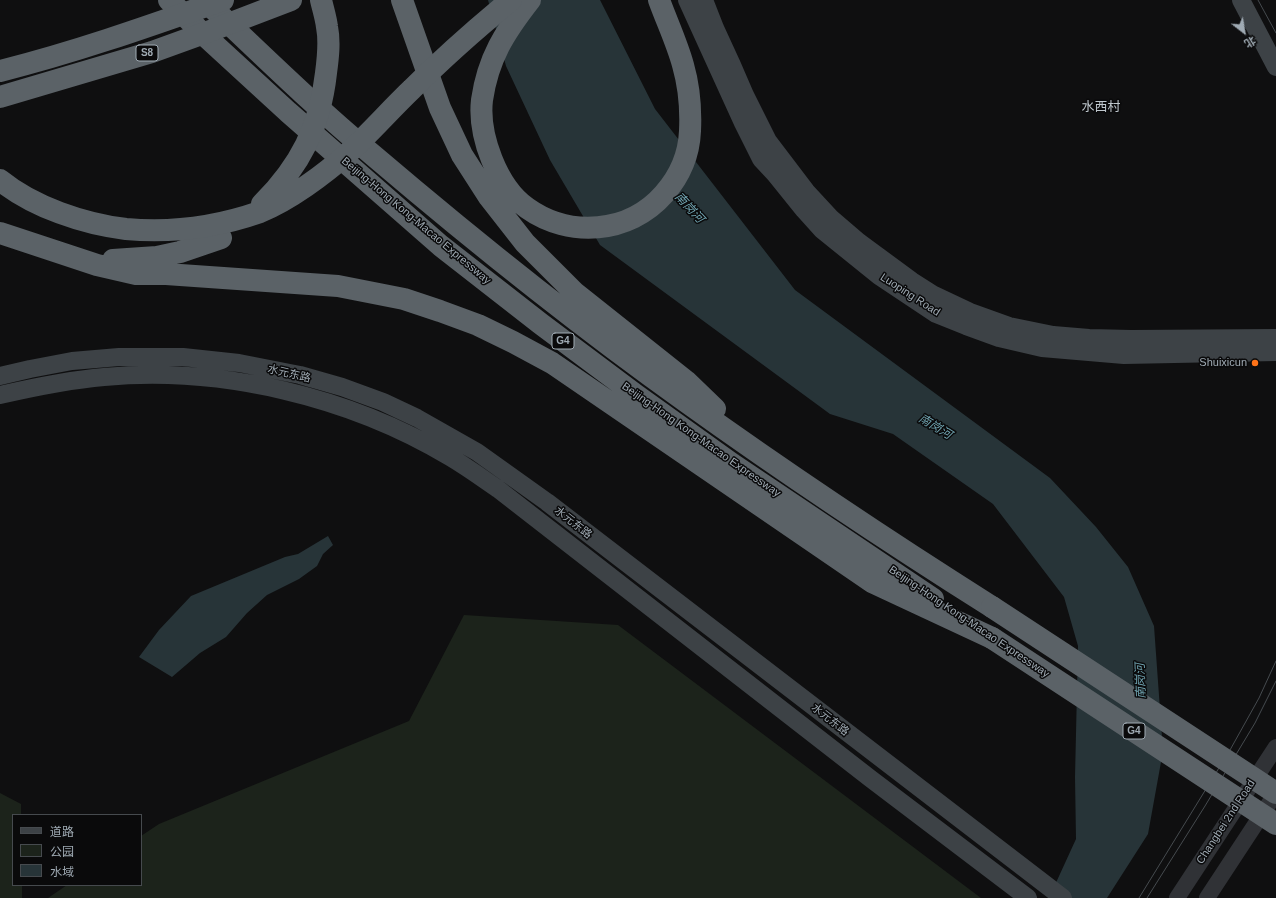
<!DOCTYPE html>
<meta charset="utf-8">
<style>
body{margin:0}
#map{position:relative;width:1276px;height:898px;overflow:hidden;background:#0f0f10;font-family:Arial,"Noto Sans SC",sans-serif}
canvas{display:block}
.legend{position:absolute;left:12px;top:814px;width:130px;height:72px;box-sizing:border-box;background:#0a0a0b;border:1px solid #464a4e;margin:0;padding:5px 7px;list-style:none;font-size:12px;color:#9faab3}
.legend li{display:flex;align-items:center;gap:8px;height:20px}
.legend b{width:20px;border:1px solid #464a4e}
.north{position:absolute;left:1224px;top:12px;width:40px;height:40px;-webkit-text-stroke:3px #0a0a0b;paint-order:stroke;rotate:149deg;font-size:11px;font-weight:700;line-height:16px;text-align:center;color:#9faab3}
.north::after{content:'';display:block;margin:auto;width:14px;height:18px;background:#9faab3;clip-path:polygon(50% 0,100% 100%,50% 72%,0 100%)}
</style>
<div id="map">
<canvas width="1276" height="898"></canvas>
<ul class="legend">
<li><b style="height:5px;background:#3d4246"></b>道路</li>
<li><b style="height:11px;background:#1c231b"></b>公园</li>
<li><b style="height:11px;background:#273438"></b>水域</li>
</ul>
<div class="north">北</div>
</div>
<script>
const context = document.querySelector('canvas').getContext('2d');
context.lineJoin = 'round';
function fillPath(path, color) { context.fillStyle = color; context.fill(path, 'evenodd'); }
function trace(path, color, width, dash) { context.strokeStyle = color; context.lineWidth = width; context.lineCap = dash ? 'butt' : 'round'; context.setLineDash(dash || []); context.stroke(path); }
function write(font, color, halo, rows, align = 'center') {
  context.font = font + ' Arial,"Noto Sans SC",sans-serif'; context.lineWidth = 3; context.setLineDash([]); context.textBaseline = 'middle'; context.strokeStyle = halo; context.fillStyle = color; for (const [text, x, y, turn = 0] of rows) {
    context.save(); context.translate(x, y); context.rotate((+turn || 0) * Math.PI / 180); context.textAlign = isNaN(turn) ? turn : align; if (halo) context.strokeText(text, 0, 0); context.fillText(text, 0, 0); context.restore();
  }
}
const green = new Path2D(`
 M464 615 618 625 981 898H48L67 885H141V836L159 824 409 721Z
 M0 793 21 804V815H13V885H22V898H0Z`);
const water = new Path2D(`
 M488 0H600L655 109 795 290 1050 478 1096 527 1128 567 1154 626 1163 751 1148 834 1107 898H1049L1076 839 1075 777 1078 646 1064 597 993 504 893 434 830 414 600 245 550 160 506 66Z
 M328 536 333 545 323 554 317 566 299 579 267 595 247 613 226 637 200 653 172 677 139 657 159 630 191 596 285 557 298 554Z`);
const tertiary = new Path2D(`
 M1177 898 1276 747
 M1207 898 1276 793`);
const secondary = new Path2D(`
 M687 0 743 123 761 159 775 174 804 210 822 230 879 276 936 314 966 326 999 338 1042 348 1124 355 1276 352
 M704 0 715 28 732 65 745 95 768 141 806 191 831 218 859 242 912 281 934 295 970 312 1009 326 1053 335 1089 338 1131 339 1276 338
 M1241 0 1276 67
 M0 376 30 369 72 361 119 357H183L239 363 300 375 342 387 383 402 417 418 477 452 547 502 1063 898
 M0 395C35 387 69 380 104 377 221 366 350 397 450 457 467 467 482 478 498 489L871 779 1028 898`);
const motorway = new Path2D(`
 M169 0 203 34 288 112 441 246 541 324 636 395 732 464 933 599
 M204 0C260 53 315 107 374 156 475 242 580 326 688 403 787 474 889 542 992 607
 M402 0 440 108 462 155 489 197 525 243 574 292 686 381 715 409
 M530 0C505 32 488 58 482 100 478 135 497 187 527 208 569 238 629 234 664 194 679 177 689 155 690 131 691 110 689 86 683 65 677 43 667 22 659 0
 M0 233 97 265 136 274H166L338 286 404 299 440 311 478 325 513 342 552 363 872 582 992 638
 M113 260 157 257 180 252 221 238`);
const tram = new Path2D(`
 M1258 0 1276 33
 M1139 898 1230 750 1259 698 1276 661
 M1147 898 1205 806 1255 723 1276 681`);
const motorwayBridge = new Path2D(`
 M0 71C76 52 149 26 223 0
 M0 97 152 52 210 31 291 0
 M0 180C33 207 84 224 126 229 170 233 217 227 260 212 288 201 325 174 348 153 370 133 390 110 412 89 443 58 477 28 511 0
 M262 204C300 166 320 127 326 73 328 58 330 42 327 27 326 18 323 9 321 0
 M992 607 1276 793
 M992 638 1276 824`);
const markers = [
 [1255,363,4,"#ff7318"]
];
const shields = [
 [147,53,22],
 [563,341,22],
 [1134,731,22]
];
const shieldNames = [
 ["S8",147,53],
 ["G4",563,341],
 ["G4",1134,731]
];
const streetNames = [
 ["Beijing-Hong Kong-Macao Expressway",416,221,40],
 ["Luoping Road",910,295,33],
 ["水元东路",289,374,13],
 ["Beijing-Hong Kong-Macao Expressway",701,440,35],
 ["水元东路",573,523,38],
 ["Beijing-Hong Kong-Macao Expressway",969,622,34],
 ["水元东路",830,720,38],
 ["Changbei 2nd Road",1226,822,-57]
];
const poiNames = [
 ["Shuixicun",1247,363]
];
const waterNames = [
 ["南岗河",689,208,47],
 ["南岗河",935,427,31],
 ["南岗河",1141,681,-92]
];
const quarterNames = [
 ["水西村",1101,107]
];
fillPath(green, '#1c231b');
fillPath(water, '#273438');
trace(tertiary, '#303236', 16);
trace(secondary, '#3d4246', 18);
trace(motorway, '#5b6267', 22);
trace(tram, '#464b4f', 1);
trace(motorwayBridge, '#5b6267', 22);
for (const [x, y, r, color] of markers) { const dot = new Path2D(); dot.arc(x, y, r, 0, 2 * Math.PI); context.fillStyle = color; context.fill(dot); trace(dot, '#0a0a0b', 1.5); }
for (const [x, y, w] of shields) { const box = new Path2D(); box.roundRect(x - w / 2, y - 8, w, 16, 3); context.fillStyle = '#0a0a0b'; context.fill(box); trace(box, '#9faab3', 1); }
write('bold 10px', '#9faab3', null, shieldNames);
write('11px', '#9faab3', '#0a0a0b', streetNames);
write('11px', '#9faab3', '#0a0a0b', poiNames, 'right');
write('italic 12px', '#71a5b2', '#0a0a0b', waterNames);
write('13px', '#c0c8ce', '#0a0a0b', quarterNames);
</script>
